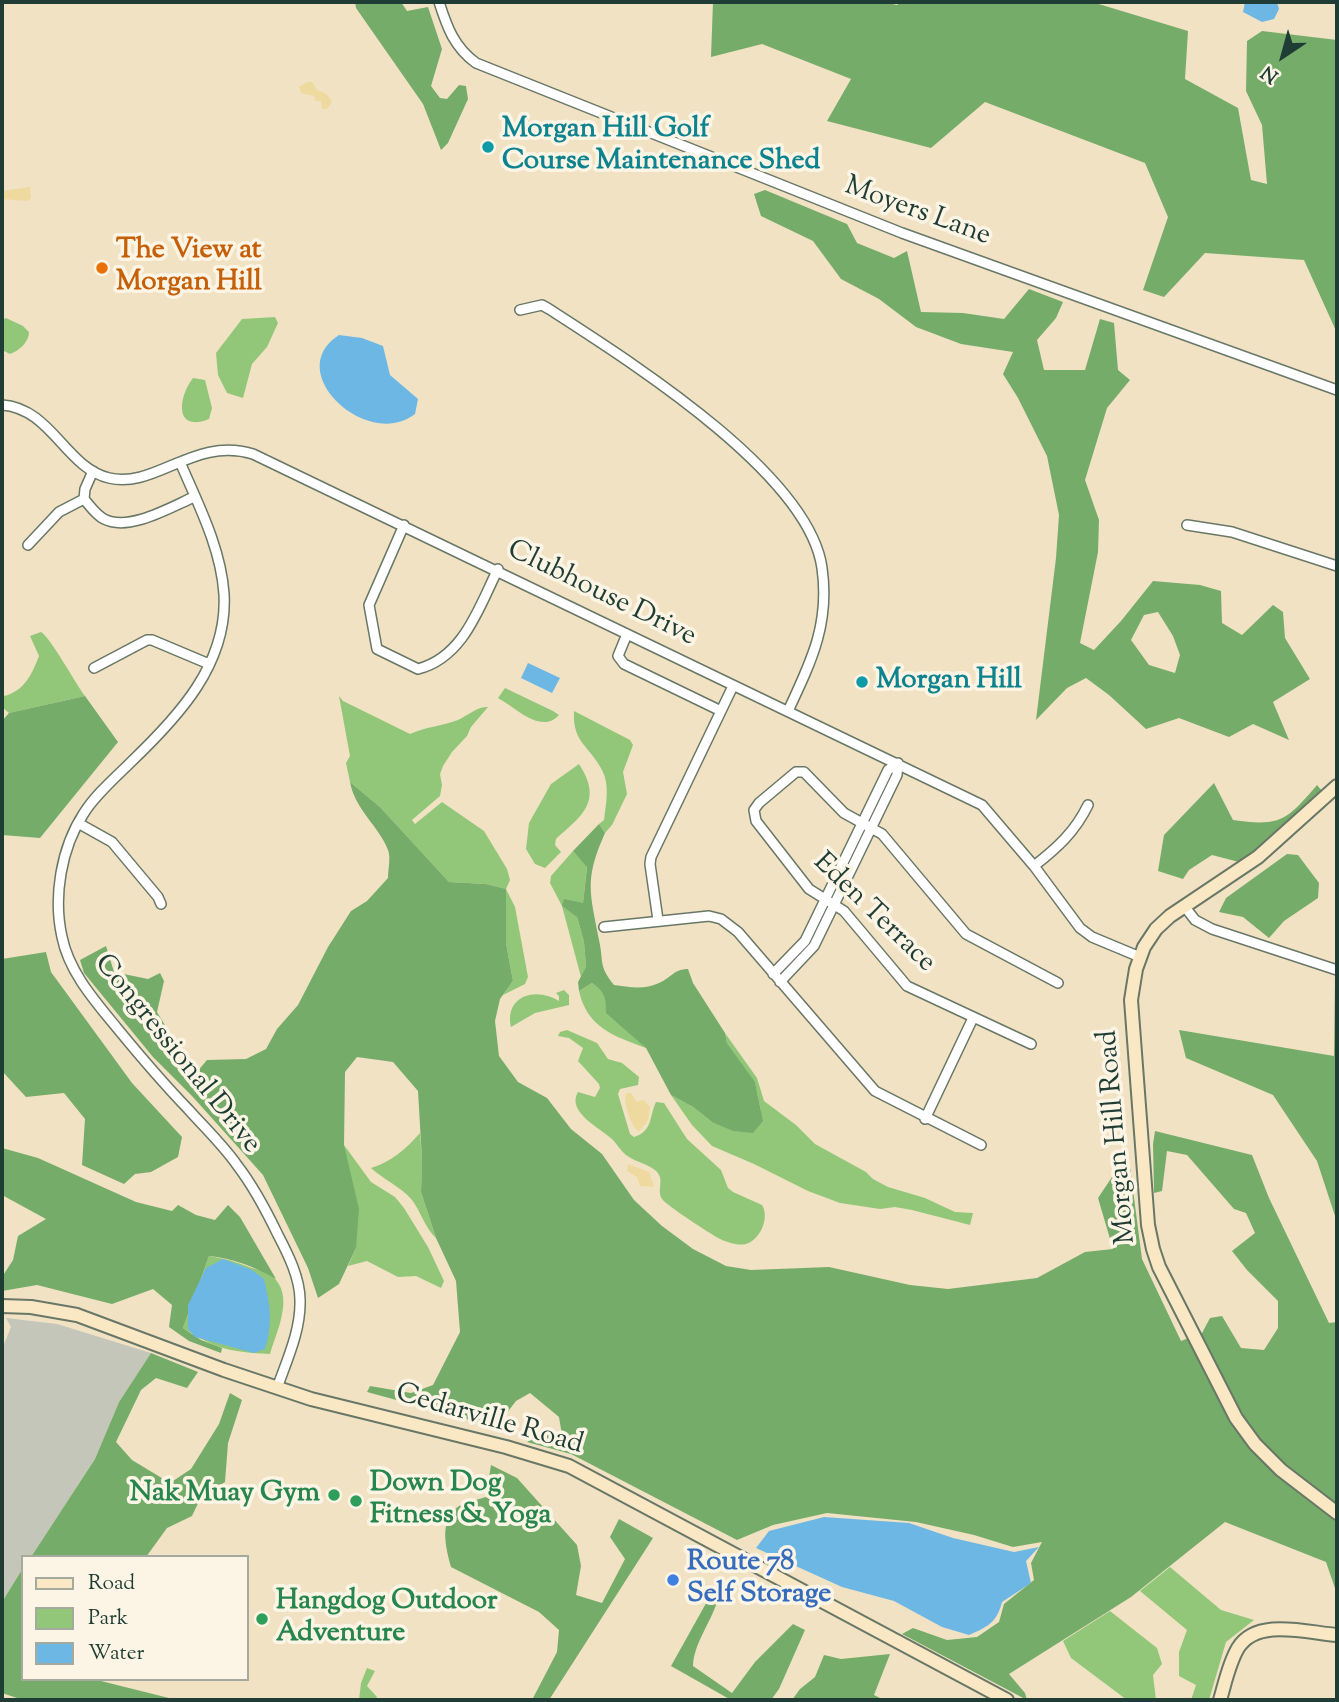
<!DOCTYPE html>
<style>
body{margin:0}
#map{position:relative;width:1339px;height:1702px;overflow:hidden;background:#f1e2c4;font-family:"Sorts Mill Goudy",serif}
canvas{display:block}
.frame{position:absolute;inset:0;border:4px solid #1f3d34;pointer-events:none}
.legend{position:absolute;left:21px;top:1555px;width:228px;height:126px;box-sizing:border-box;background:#fcf5e5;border:2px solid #a4ab9e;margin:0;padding:9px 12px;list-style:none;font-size:21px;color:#1f3d34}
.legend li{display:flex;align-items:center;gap:14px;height:35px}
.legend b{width:35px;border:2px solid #a4ab9e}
.north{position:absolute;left:1248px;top:21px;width:70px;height:70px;-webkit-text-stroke:5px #fcf5e5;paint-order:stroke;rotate:216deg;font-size:19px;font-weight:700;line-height:28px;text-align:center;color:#1f3d34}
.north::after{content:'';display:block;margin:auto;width:24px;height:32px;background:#1f3d34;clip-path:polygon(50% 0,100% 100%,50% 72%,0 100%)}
</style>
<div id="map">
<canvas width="1339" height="1702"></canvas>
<div class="frame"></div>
<ul class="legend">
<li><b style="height:9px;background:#fae7c3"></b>Road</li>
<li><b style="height:19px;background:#92c779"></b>Park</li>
<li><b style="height:19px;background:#6db7e5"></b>Water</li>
</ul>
<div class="north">N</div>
</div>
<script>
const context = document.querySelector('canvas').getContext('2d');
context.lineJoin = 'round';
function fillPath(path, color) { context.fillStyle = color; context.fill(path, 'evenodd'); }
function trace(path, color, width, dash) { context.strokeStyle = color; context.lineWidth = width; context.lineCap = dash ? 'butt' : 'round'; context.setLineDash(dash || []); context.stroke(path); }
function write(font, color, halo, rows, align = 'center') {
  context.font = font + ' "Sorts Mill Goudy",serif'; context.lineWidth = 7; context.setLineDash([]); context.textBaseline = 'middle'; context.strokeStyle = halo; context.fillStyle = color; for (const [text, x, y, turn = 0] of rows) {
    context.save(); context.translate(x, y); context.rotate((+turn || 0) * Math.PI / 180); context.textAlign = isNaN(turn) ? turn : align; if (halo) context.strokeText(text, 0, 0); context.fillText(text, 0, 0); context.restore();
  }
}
const industrial = new Path2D(`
 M6 1318 57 1324 151 1353 119 1402 95 1459 31 1557H23V1568L2 1602V1349L11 1327Z`);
const green = new Path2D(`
 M275 317 278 323 267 347 252 364 243 398 227 393 218 375 216 353 242 319Z
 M6 318 23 326 29 332C29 342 19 351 10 354L2 350V320Z
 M193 378 205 380 212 408 209 419C174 433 178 397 193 378Z
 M41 632C51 638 75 683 85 696L9 713 2 707V694L5 696C25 690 32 674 39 656L30 636Z
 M505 688 553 711 559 715C541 735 515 707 498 698Z
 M339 696 343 701 410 734C425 727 442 726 458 720 469 715 476 707 488 707L471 727 467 736 452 752 443 766 440 774 442 785 440 796 412 820 415 824 442 802 484 831 507 869 510 880 506 889 515 907 528 977 525 984 503 995 513 981 506 943 505 889 486 884 449 882 380 807 350 782 346 763 350 756Z
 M574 711 630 740 633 745 623 772 627 794 612 825 605 833 599 824 604 820C606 803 610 785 602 770 590 746 572 743 574 711Z
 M579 764C603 801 583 815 556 839L555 845 561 852 545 868 535 864 526 849 529 823 551 784Z
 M573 851 587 866 583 903 577 917 584 942 586 967 581 977 562 906 550 883 551 876Z
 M592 983 601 989 630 1032 646 1048C613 1036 587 1027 579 991Z
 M564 990 569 995V1005L535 1013 511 1027C504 996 536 986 559 1001V996L556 993Z
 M567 1030 597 1043 608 1059 622 1063 639 1077 638 1085 620 1089 618 1094 630 1134 634 1137C653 1131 649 1117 656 1102L664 1103 687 1139 721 1170 728 1188 733 1192 762 1205C770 1218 760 1240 746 1244 738 1246 727 1242 720 1239 711 1234 667 1206 662 1199 656 1189 666 1179 655 1170 646 1163 635 1162 626 1155 621 1151 617 1144 612 1139 600 1128 566 1112 578 1092L595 1097 600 1088 599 1084 578 1061 583 1048 569 1038 558 1036 560 1032Z
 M725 1033 757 1078 764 1101 796 1125 815 1144 866 1172 873 1179 888 1187 925 1198 955 1212 973 1213 970 1225 912 1210 895 1207 880 1209 840 1203 808 1191 754 1164 712 1146 692 1125 671 1095 693 1107 712 1122 761 1111 755 1083 727 1043Z
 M420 1133 422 1160 421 1192 436 1238C425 1228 421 1212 412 1200 400 1186 384 1180 371 1168 391 1162 406 1149 420 1133Z
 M344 1145 371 1182 395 1197 404 1208 428 1247 444 1281 441 1288 416 1276 398 1277 367 1261 348 1266 356 1248Z
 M209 1256C224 1258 237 1262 252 1268 260 1270 271 1273 276 1280 293 1300 276 1333 270 1354 230 1352 216 1349 183 1328Z
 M1170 1567 1221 1610 1254 1620 1226 1642 1209 1700H1191L1196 1685 1179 1676V1652L1187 1630 1140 1591Z
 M1110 1611 1157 1648 1162 1664 1153 1675 1156 1700H1127L1071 1658 1063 1641Z
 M367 1668 375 1671 367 1686 377 1697 375 1700H359L361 1683Z`);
const forest = new Path2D(`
 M355 2H401L407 11 428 7 442 49 431 86 440 98 447 99 459 85 466 86 468 99 448 143 441 150 423 104 356 8Z
 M713 2H884L897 5 900 2H1092L1188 31 1185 79 1238 108 1251 180 1267 184 1262 125 1246 91 1247 41 1262 31 1337 40V333L1304 260 1205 253 1164 297 1143 290 1168 217 1145 163 985 102 931 148 827 121 851 79 762 44 711 57Z
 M765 190 847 224 857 243 894 258 907 251 921 312 963 313 1004 319 1029 289 1063 302 1056 318 1037 340 1044 370H1085L1100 319 1114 323 1118 370 1130 380 1107 408 1085 480 1099 520 1098 552 1080 643 1094 650 1121 621 1153 581 1200 585 1221 591 1222 623 1242 635 1273 605 1283 612 1285 638 1310 679 1273 702 1289 740 1253 724 1229 737 1179 718 1146 729 1109 695 1086 678 1067 688 1036 720 1056 558 1059 515 1047 456 1018 398 1003 374 1013 352 961 344 916 327 879 299 841 279 813 241 761 216 754 194ZM1158 612 1173 636 1180 655 1175 673 1149 665 1131 640 1144 615Z
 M85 696 118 742 40 838 2 835V721L9 713Z
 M350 782 380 807 449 882 486 884 506 889V943L513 981 500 999 495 1021 499 1056 518 1082 547 1098 571 1129 602 1154 634 1200 662 1226 693 1249 726 1266 751 1270 829 1267 910 1285 948 1289 1037 1278 1085 1252 1113 1249 1098 1198 1124 1159 1130 1167 1142 1259 1181 1341 1202 1333 1210 1318 1222 1316 1241 1348 1264 1350 1278 1328V1301L1247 1270 1232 1251 1255 1233 1246 1213 1234 1209 1187 1155 1167 1151 1162 1191 1154 1193 1153 1144 1155 1131 1252 1155 1269 1198 1329 1323 1337 1322V1594L1326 1562 1225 1522 1131 1597 1009 1674 1025 1693 1027 1700 902 1634 913 1628 947 1640 977 1637 999 1622 1004 1604 1034 1580 1031 1563 1042 1542 1013 1547 974 1535 916 1522 827 1513 773 1525 737 1540 571 1454 527 1442 540 1432 562 1435 559 1417 530 1393 516 1401 496 1427 367 1392 370 1386 411 1393 433 1385 460 1332 456 1281 436 1238 421 1192 422 1160 418 1091 393 1062 357 1057 345 1072 344 1145 359 1209 356 1248 339 1284 318 1298 308 1268 263 1175 192 1096 153 1057 84 973 80 960 106 946 114 972 148 979 160 973 164 981 157 1012 175 1042V1064L191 1079 207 1060 246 1059 266 1049 277 1029 298 1005 328 947 351 911 367 901 388 878C388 870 391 857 388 850 379 826 355 810 350 782Z
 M1214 783 1233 820C1281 827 1287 820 1317 785L1322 791 1264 846 1239 862 1212 855 1189 870 1183 879 1158 871 1164 835Z
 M599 824 605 833C584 880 590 892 599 940 604 962 598 965 614 985 628 987 645 990 659 983 671 978 674 969 688 969L693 983 725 1033 727 1043 755 1082 763 1121 753 1133 733 1131 712 1122 693 1107 671 1095 646 1048 606 1013C606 997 605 992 592 983L579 991 578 982 586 967 584 942 577 917 562 906 564 899 583 903 587 867 573 851Z
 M1287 854 1298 855 1319 883 1318 898 1284 921 1269 938 1243 917 1219 912 1226 898Z
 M46 952 51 972 132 1083 182 1137 178 1157 151 1172 135 1174 124 1184 82 1165 85 1119 64 1093 26 1097 2 1071V959Z
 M1335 978H1337V1222L1317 1161 1273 1095 1186 1058 1179 1030 1334 1056Z
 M2 1148 38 1158 136 1202 172 1211 178 1205 196 1215 215 1220 228 1205 240 1217 276 1279C256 1267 231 1258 209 1256L183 1328 201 1340 222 1348 221 1353 189 1341 169 1327 172 1305 153 1289 112 1304 37 1285 2 1291V1277L13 1260 18 1236 46 1219 2 1195Z
 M151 1353 198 1372 187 1388 156 1378 141 1390 116 1442 132 1460 170 1483 191 1469 219 1424 230 1393 242 1400 228 1443 225 1482 201 1497 192 1516 167 1528 146 1557H31L95 1459 119 1402Z
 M491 1465 517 1478 577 1545 581 1566 576 1595 602 1603 625 1559 610 1537 619 1519 653 1538 549 1700H532L557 1652 559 1630 539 1612 451 1567C446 1548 438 1520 459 1506 467 1502 477 1500 486 1497Z
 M23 1568V1679H93L177 1700H23L2 1693V1602Z
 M714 1589 719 1595C713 1621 694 1641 693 1666L732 1693 755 1662 793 1624 805 1630 779 1689 771 1700H731L671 1666Z
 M890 1654 874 1695 884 1700H792L800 1689 815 1677 824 1655 841 1659Z`);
const sand = new Path2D(`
 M307 82H312L317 90C324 92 329 95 332 102L327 109H322L321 101H316L314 96 301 93 299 87Z
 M30 187 31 198 28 201 2 199V191Z
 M626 1093H631L637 1102 644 1100 650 1107 648 1120 639 1132C631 1126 623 1103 626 1093Z
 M628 1164 649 1172 654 1187 640 1186 637 1177 627 1171Z`);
const water = new Path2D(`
 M1245 2H1277L1279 9 1274 19 1262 22 1243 12Z
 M339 335 362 338 383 346 390 375 418 399 415 414C368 451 281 372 339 335Z
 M528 663 560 678 552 693 521 678Z
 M223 1259 252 1270 264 1279C270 1303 273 1325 265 1349L254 1353 195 1337 188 1329V1305L206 1268Z
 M824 1517 909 1523 953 1538 1014 1552 1039 1547 1026 1561 1031 1583 1002 1602C997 1622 988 1627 969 1635L942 1627 894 1601 842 1587 756 1548 769 1531Z`);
const street = new Path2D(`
 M439 2C447 27 454 47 476 63L902 233 1337 390
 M520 310 542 305 549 309C626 359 809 473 822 568 830 624 811 662 788 711
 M2 405C51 408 66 468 109 478 156 489 194 436 253 454L982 805 1034 866 1080 928 1092 937 1140 957
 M180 462C198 504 221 548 224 594 228 664 178 717 131 762 115 778 96 794 84 813 61 848 53 897 62 937 69 972 95 1001 117 1028 140 1056 163 1083 188 1109 204 1127 223 1145 237 1165 254 1187 266 1210 278 1235 288 1254 300 1278 300 1300 301 1330 287 1360 277 1388
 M93 471 85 489 84 499C90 506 96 515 104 519 129 532 171 507 194 497
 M404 525 369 605 377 649 418 669C464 657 479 607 498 569
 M1187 525 1232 532 1337 566
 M28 545 59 512 84 499
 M627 634 618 656 624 664 721 711
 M94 668 147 640H152L209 664
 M78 823 112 842 158 897 161 904
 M1034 866C1057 848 1075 832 1088 805
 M1185 907 1195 920 1212 929 1337 970
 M658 920 650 864 651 857 733 686
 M604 927 709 916 721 919 738 932 875 1091 981 1145
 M773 974 805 941 888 770 898 763
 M780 982 814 946 897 775 898 763
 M1031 1044 907 986 844 911 809 889 756 821 754 810 759 803 796 772H804L844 813 882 834 966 934 1058 983
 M925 1119 973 1018`);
const secondary = new Path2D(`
 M1337 786 1258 857 1170 916 1156 929 1144 947 1136 969 1131 1000 1148 1225 1153 1249 1159 1267 1236 1418 1255 1444 1281 1470 1337 1513
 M2 1306 31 1307 77 1315 224 1370 311 1399 506 1447 569 1466 1007 1700
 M1220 1700C1225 1683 1229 1663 1238 1648 1257 1617 1308 1633 1337 1635`);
const markers = [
 [488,147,7,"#0f9aa8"],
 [102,268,7,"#e8710a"],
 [862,682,7,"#0f9aa8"],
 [334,1495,7,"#2e9e5b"],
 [356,1501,7,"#2e9e5b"],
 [673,1580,7,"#3f7fe0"],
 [262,1619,7,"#2e9e5b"]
];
const cultureNames = [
 ["Morgan Hill Golf",502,131],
 ["Course Maintenance Shed",502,163],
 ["Morgan Hill",876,682]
];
const streetNames = [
 ["Moyers Lane",917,213,20],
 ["Clubhouse Drive",601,595,26],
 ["Eden Terrace",873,914,44],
 ["Congressional Drive",176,1055,51],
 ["Morgan Hill Road",1119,1137,-95],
 ["Cedarville Road",489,1421,16]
];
const foodNames = [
 ["The View at",116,252],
 ["Morgan Hill",116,284]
];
const leisureNames = [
 ["Down Dog",370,1485],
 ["Fitness & Yoga",370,1517],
 ["Nak Muay Gym",320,1495,"right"],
 ["Hangdog Outdoor",276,1603],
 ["Adventure",276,1635]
];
const shopNames = [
 ["Route 78",687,1564],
 ["Self Storage",687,1596]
];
fillPath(industrial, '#c3c6b9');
fillPath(green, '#92c779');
fillPath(forest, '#75ac69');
fillPath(sand, '#eeda9e');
fillPath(water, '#6db7e5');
trace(street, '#687766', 12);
trace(secondary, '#687766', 16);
trace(street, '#fff', 9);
trace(secondary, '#fae7c3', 12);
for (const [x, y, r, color] of markers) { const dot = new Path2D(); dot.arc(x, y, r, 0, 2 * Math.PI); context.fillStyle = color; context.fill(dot); trace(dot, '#fcf5e5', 2.5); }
write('bold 28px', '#0d838f', '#fcf5e5', cultureNames, 'left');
write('28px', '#1f3d34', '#fcf5e5', streetNames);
write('bold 28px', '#c56008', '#fcf5e5', foodNames, 'left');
write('bold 28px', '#27864d', '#fcf5e5', leisureNames, 'left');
write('bold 28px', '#366cbe', '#fcf5e5', shopNames, 'left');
</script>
